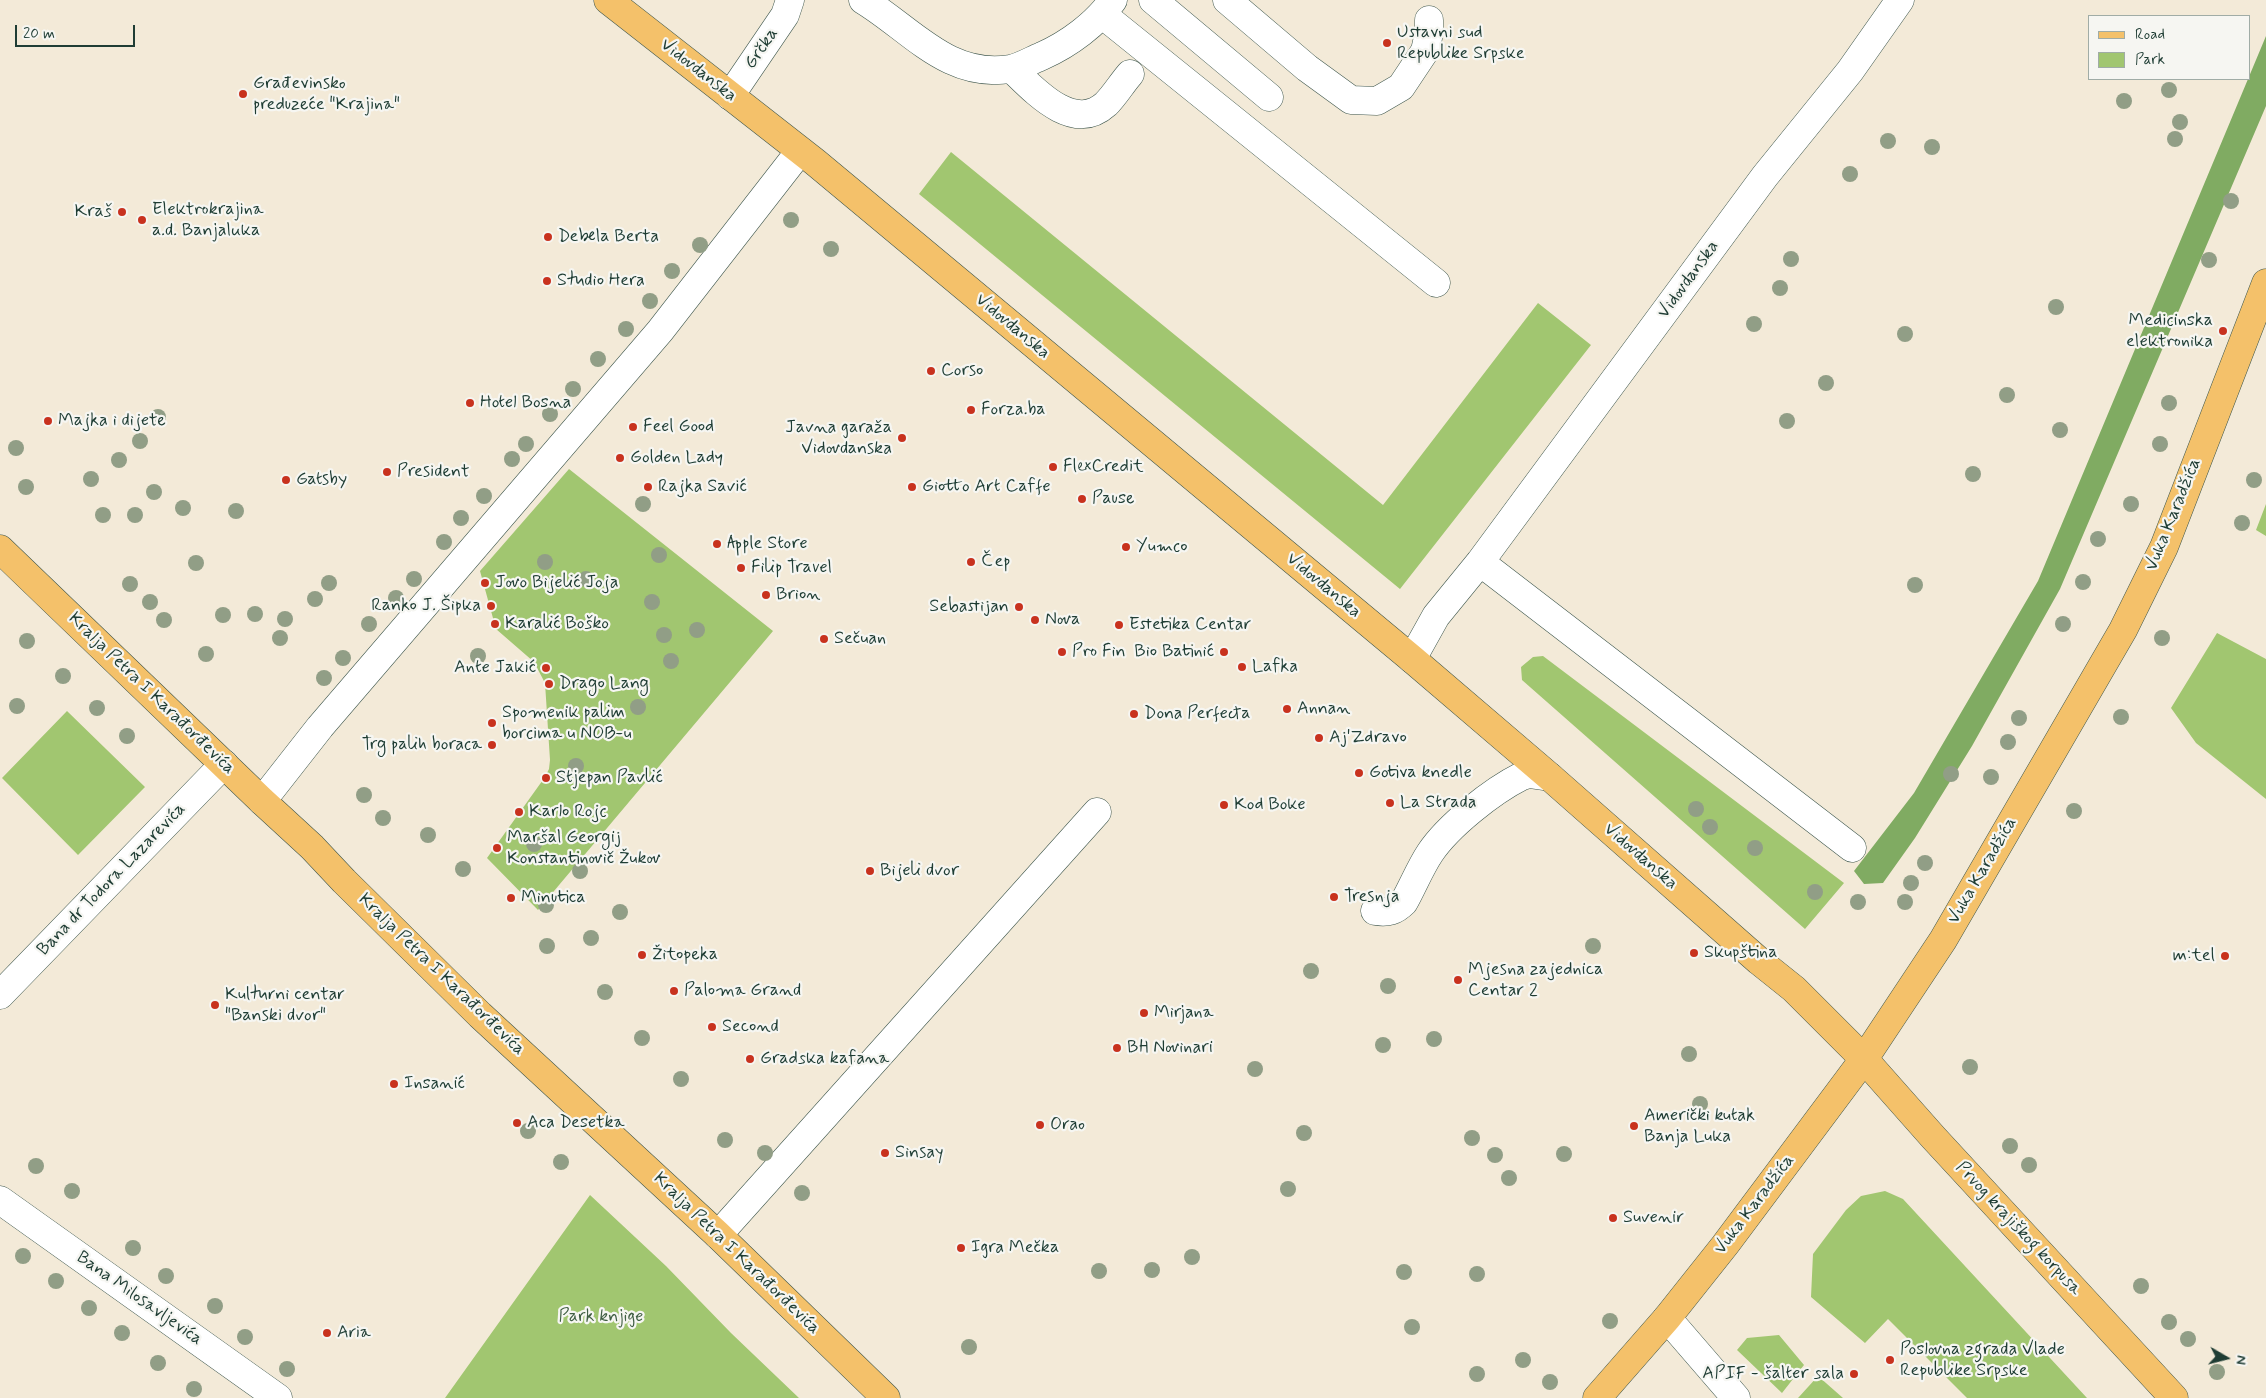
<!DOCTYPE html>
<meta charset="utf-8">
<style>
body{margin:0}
#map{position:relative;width:2266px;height:1398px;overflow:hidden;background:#f3ead8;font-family:Mynerve,sans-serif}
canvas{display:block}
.legend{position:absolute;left:2088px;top:15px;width:162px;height:65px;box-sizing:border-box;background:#f6f6f2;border:1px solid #a0aca6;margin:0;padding:6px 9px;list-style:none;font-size:15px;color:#1f3d34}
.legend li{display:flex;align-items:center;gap:10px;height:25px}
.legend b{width:25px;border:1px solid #a0aca6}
.north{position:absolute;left:2201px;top:1333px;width:50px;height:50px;-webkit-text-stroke:4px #f6f6f2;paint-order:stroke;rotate:98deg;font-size:14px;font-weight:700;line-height:20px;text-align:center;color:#1f3d34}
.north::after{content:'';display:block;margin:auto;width:18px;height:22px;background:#1f3d34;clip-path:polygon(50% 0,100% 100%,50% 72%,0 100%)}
.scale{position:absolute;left:15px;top:25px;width:120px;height:22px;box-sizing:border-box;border:2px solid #1f3d34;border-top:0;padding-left:6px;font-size:15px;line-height:18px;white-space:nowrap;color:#1f3d34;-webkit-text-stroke:4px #f6f6f2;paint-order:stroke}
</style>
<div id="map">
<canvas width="2266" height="1398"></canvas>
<ul class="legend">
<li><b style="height:6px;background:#f4c16a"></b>Road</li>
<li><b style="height:14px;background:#a1c670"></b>Park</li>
</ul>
<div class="north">N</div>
<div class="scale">20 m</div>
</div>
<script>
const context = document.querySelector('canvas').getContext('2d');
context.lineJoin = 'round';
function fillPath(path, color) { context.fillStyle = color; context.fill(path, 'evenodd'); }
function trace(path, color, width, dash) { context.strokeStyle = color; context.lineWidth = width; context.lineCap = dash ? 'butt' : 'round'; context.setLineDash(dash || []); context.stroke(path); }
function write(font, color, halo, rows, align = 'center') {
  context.font = font + ' Mynerve,sans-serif'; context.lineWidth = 4.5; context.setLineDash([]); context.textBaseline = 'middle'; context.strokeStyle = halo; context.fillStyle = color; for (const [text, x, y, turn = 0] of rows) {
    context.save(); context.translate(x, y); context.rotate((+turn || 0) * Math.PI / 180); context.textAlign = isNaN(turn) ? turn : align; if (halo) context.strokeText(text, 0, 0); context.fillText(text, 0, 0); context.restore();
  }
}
const green = new Path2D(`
 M951 152 1383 505 1538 303 1591 345 1400 589 919 194Z
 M569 469 773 631 538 910 487 858 545 777 549 769 550 760 545 683 534 662 496 629 480 571Z
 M2266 504V536L2256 530Z
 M2217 633 2266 659V799L2196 743 2171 708Z
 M1543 656 1844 883 1805 929 1522 680 1521 667 1533 657Z
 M67 711 145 787 78 855 2 778Z
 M1885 1191 1903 1199 2087 1398H1967L1888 1319 1865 1343 1811 1297 1813 1254 1846 1210 1861 1196Z
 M590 1195 666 1266 731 1333 799 1398H445Z
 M1779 1335 1804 1365 1782 1393 1737 1350 1747 1338Z
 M1818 1376 1843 1398H1798Z`);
const forest = new Path2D(`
 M2266 36V106L2060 589 1972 746 1915 838 1883 883 1864 884 1854 871 1914 793 2038 581Z`);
const minor = new Path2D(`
 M863 0C911 29 948 79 1010 69 1021 67 1032 60 1042 56 1069 44 1096 24 1113 0
 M1153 0 1269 97
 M1227 0 1307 68 1351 100 1377 101 1401 87 1425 51 1429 33V20
 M1103 15 1436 283
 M1012 69C1034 90 1073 134 1106 104 1115 95 1122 83 1130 74
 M730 96 785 15 790 0
 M1480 562 1852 848
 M1412 659 1436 616 1480 562 1765 176 1850 71 1900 0
 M262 801 320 727 660 331 800 151
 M1375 911C1388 913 1395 911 1404 902 1413 886 1420 868 1430 853 1448 826 1492 791 1522 776L1529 774 1550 777
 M0 995 224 764
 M0 1200 278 1398
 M718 1235 1097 812
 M1667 1318 1736 1398`);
const major = new Path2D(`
 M608 0 815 162 1412 659 1550 777 1759 961 1794 989 1864 1059 1933 1137 2174 1398
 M0 549 262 801 312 847 344 881 480 1015 718 1235 886 1398
 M1597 1398 1667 1318 1725 1245 1864 1059 1943 940 2123 630 2164 547 2266 283`);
const trees = [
 [2169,90],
 [2124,101],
 [2180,122],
 [2175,139],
 [1888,141],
 [1932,147],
 [1850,174],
 [2231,201],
 [791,220],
 [700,245],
 [831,249],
 [1791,259],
 [2209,260],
 [672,271],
 [1780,288],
 [650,301],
 [2056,307],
 [1754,324],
 [626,329],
 [1905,334],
 [598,359],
 [1826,383],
 [573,389],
 [2007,395],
 [2169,403],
 [550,414],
 [158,417],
 [1787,421],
 [2060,430],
 [140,441],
 [526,444],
 [2160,444],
 [16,448],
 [512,459],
 [119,460],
 [1973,474],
 [91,479],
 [2254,480],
 [26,487],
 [154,492],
 [484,496],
 [643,504],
 [2131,504],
 [183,508],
 [236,511],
 [103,515],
 [135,515],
 [461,518],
 [2242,523],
 [2098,539],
 [444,542],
 [659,555],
 [545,562],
 [196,563],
 [414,579],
 [586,579],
 [2083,582],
 [329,583],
 [130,584],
 [1915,585],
 [396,598],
 [315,599],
 [150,602],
 [652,602],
 [255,614],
 [223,615],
 [285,619],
 [164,620],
 [369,624],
 [2063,624],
 [697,630],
 [664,635],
 [280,638],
 [2162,638],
 [27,641],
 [206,654],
 [478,656],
 [343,658],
 [671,661],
 [63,676],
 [324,678],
 [17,706],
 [638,707],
 [97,708],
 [2121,717],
 [2019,718],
 [127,736],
 [2008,742],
 [576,766],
 [1951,774],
 [1991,777],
 [364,795],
 [1696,809],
 [2074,811],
 [383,818],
 [1710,827],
 [428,835],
 [534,844],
 [1755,848],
 [1925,863],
 [463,869],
 [580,871],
 [1911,883],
 [1815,892],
 [1858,902],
 [1905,902],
 [546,905],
 [620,912],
 [591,938],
 [547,946],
 [1593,946],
 [1311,971],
 [1388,986],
 [605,992],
 [642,1038],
 [1434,1039],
 [1383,1045],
 [1689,1054],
 [1970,1067],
 [1255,1069],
 [681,1079],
 [1700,1104],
 [528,1131],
 [1304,1133],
 [1472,1138],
 [725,1140],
 [2010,1146],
 [765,1153],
 [1564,1154],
 [1495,1155],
 [561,1162],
 [2029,1165],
 [36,1166],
 [1509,1178],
 [1288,1189],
 [72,1191],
 [802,1193],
 [133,1248],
 [23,1256],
 [1192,1257],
 [1152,1270],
 [1099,1271],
 [1404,1272],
 [1477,1274],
 [166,1276],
 [56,1281],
 [2141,1286],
 [215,1306],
 [89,1308],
 [1610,1321],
 [2169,1322],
 [1412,1327],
 [122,1333],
 [245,1337],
 [2188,1339],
 [969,1347],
 [1523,1360],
 [158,1363],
 [287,1369],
 [2217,1372],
 [1477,1374],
 [1550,1382],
 [194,1389]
];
const markers = [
 [1387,43,5,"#c8321e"],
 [243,94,5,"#c8321e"],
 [122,212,5,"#c8321e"],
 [142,220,5,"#c8321e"],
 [548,237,5,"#c8321e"],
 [547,281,5,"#c8321e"],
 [2223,331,5,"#c8321e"],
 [931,371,5,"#c8321e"],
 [470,403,5,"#c8321e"],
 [971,410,5,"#c8321e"],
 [48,421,5,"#c8321e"],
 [633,427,5,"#c8321e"],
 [902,438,5,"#c8321e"],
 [620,458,5,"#c8321e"],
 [1053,467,5,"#c8321e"],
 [387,472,5,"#c8321e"],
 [286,480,5,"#c8321e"],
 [648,487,5,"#c8321e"],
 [912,487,5,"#c8321e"],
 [1082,499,5,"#c8321e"],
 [717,544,5,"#c8321e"],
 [1126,547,5,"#c8321e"],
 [971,562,5,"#c8321e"],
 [741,568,5,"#c8321e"],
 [485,583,5,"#c8321e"],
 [766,595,5,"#c8321e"],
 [491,606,5,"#c8321e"],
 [1019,607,5,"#c8321e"],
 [1035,620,5,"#c8321e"],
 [495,624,5,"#c8321e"],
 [1119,625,5,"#c8321e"],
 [824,639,5,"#c8321e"],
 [1062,652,5,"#c8321e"],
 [1224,652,5,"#c8321e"],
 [1242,667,5,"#c8321e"],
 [546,668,5,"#c8321e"],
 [549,684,5,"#c8321e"],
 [1287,709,5,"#c8321e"],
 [1134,714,5,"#c8321e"],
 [492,723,5,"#c8321e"],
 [1319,738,5,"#c8321e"],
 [492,745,5,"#c8321e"],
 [1359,773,5,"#c8321e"],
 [546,778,5,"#c8321e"],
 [1390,803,5,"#c8321e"],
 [1224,805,5,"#c8321e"],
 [519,812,5,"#c8321e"],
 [497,848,5,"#c8321e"],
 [870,871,5,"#c8321e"],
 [1334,897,5,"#c8321e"],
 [511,898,5,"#c8321e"],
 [1694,953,5,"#c8321e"],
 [642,955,5,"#c8321e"],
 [2225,956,5,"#c8321e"],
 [1458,980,5,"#c8321e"],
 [674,991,5,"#c8321e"],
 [215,1005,5,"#c8321e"],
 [1144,1013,5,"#c8321e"],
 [712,1027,5,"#c8321e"],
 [1117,1048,5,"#c8321e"],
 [750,1059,5,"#c8321e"],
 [394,1084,5,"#c8321e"],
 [517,1123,5,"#c8321e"],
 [1040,1125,5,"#c8321e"],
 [1634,1126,5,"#c8321e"],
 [885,1153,5,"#c8321e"],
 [1613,1218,5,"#c8321e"],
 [961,1248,5,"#c8321e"],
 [327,1333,5,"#c8321e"],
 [1890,1360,5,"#c8321e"],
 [1854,1374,5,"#c8321e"]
];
const poiNames = [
 ["Ustavni sud",1397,33],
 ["Republike Srpske",1397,54],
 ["Građevinsko",253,84],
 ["preduzeće \"Krajina\"",253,105],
 ["Elektrokrajina",152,210],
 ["a.d. Banjaluka",152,231],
 ["Kraš",112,212,"right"],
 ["Debela Berta",558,237],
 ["Studio Hera",557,281],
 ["Medicinska",2213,321,"right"],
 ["elektronika",2213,342,"right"],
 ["Corso",941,371],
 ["Hotel Bosna",480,403],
 ["Forza.ba",981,410],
 ["Majka i dijete",58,421],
 ["Feel Good",643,427],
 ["Javna garaža",892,428,"right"],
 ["Vidovdanska",892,449,"right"],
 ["Golden Lady",630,458],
 ["FlexCredit",1063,467],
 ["President",397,472],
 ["Gatsby",296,480],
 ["Rajka Savić",658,487],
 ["Giotto Art Caffe",922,487],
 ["Pause",1092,499],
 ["Apple Store",727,544],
 ["Yumco",1136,547],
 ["Čep",981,562],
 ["Filip Travel",751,568],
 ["Jovo Bijelić Joja",495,583],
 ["Brion",776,595],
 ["Ranko J. Šipka",481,606,"right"],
 ["Sebastijan",1009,607,"right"],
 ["Nova",1045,620],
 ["Karalić Boško",505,624],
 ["Estetika Centar",1129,625],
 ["Sečuan",834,639],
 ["Pro Fin",1072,652],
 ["Bio Batinić",1214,652,"right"],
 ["Lafka",1252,667],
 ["Ante Jakić",536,668,"right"],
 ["Drago Lang",559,684],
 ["Annan",1297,709],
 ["Spomenik palim",502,713],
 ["borcima u NOB-u",502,734],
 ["Dona Perfecta",1144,714],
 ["Aj'Zdravo",1329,738],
 ["Trg palih boraca",482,745,"right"],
 ["Gotiva knedle",1369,773],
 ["Stjepan Pavlić",556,778],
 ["La Strada",1400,803],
 ["Kod Boke",1234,805],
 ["Karlo Rojc",529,812],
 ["Maršal Georgij",507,838],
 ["Konstantinovič Žukov",507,859],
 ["Bijeli dvor",880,871],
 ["Tresnja",1344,897],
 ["Minutica",521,898],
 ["Skupština",1704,953],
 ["Žitopeka",652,955],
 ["m:tel",2215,956,"right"],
 ["Mjesna zajednica",1468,970],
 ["Centar 2",1468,991],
 ["Paloma Grand",684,991],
 ["Kulturni centar",225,995],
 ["\"Banski dvor\"",225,1016],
 ["Mirjana",1154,1013],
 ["Second",722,1027],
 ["BH Novinari",1127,1048],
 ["Gradska kafana",760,1059],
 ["Insanić",404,1084],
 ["Američki kutak",1644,1116],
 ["Banja Luka",1644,1137],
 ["Aca Desetka",527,1123],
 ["Orao",1050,1125],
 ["Sinsay",895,1153],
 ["Suvenir",1623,1218],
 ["Igra Mečka",971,1248],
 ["Aria",337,1333],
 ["Poslovna zgrada Vlade",1900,1350],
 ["Republike Srpske",1900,1371],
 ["APIF - šalter sala",1844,1374,"right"]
];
const streetNames = [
 ["Grčka",762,49,-56],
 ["Vidovdanska",698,71,38],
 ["Vidovdanska",1689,280,-54],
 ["Vidovdanska",1012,327,40],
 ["Vuka Karadžića",2174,515,-68],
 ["Vidovdanska",1323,586,40],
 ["Kralja Petra I Karađorđevića",151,694,44],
 ["Vidovdanska",1640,857,41],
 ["Vuka Karadžića",1983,871,-60],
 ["Bana dr Todora Lazarevića",112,880,-46],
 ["Kralja Petra I Karađorđevića",441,975,44],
 ["Vuka Karadžića",1755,1205,-53],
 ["Prvog krajiškog korpusa",2018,1229,47],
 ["Kralja Petra I Karađorđevića",736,1254,44],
 ["Bana Milosavljevića",139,1299,35]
];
const parkNames = [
 ["Park knjige",601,1317]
];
fillPath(green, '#a1c670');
fillPath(forest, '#80ab62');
trace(minor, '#3f574d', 29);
trace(major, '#3f574d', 29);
trace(minor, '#fff', 28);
trace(major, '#f4c16a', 28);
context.fillStyle = '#919e86';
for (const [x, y] of trees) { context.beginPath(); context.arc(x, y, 8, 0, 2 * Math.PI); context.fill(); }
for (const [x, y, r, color] of markers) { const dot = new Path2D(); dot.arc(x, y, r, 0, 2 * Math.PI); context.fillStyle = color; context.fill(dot); trace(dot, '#f6f6f2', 2); }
write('18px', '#1f3d34', '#f6f6f2', poiNames, 'left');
write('18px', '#1f3d34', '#f6f6f2', streetNames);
write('18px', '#405f43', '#f6f6f2', parkNames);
</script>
